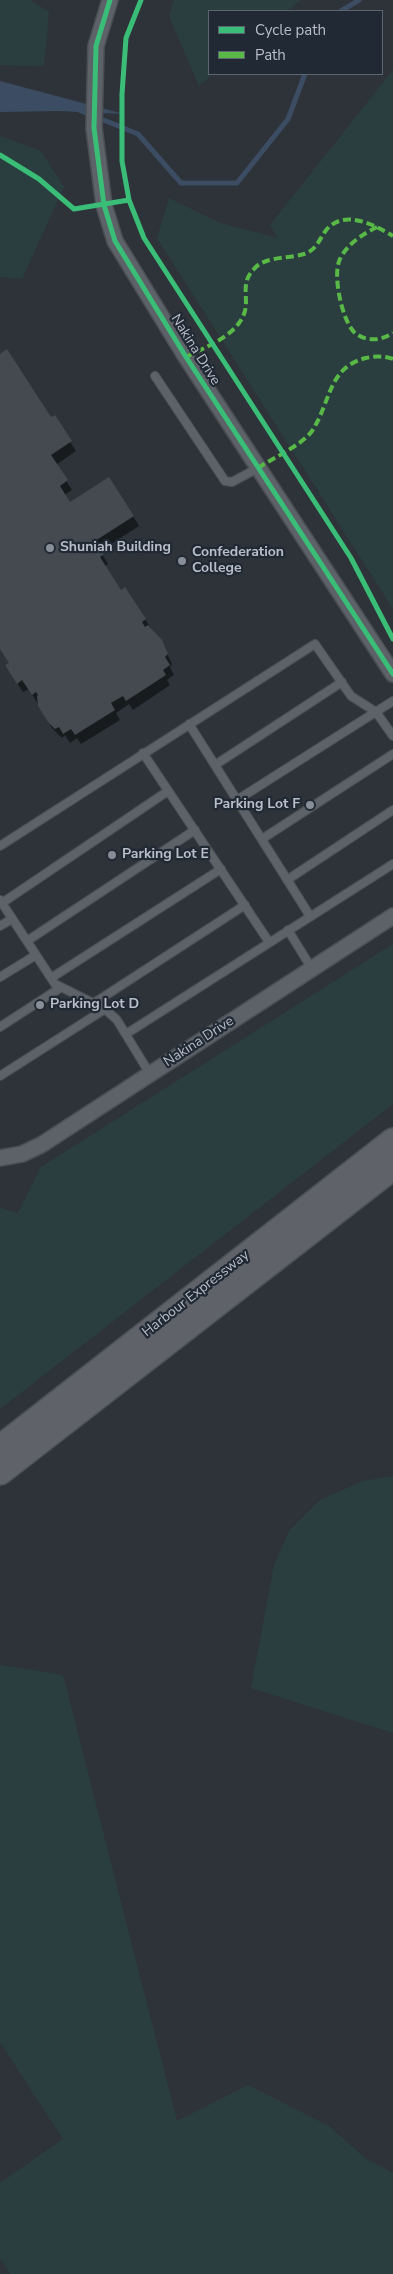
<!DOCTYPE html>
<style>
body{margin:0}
#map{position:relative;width:393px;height:2274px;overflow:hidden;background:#2d3339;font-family:"Nunito Sans",sans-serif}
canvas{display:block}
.legend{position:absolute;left:208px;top:10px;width:175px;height:65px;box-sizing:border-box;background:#202934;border:1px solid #5d6570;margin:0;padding:6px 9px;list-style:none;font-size:15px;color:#b8bfca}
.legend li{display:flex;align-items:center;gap:10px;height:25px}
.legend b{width:25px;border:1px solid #5d6570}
</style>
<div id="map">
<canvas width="393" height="2274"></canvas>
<ul class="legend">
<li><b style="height:6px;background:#3abd76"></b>Cycle path</li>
<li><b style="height:6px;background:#58b947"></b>Path</li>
</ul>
</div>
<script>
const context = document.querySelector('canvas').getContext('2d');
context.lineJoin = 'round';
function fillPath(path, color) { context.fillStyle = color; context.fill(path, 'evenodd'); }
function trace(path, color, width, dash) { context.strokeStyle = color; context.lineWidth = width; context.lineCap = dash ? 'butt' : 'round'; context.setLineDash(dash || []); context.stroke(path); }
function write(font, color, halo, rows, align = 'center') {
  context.font = font + ' "Nunito Sans",sans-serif'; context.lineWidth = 4.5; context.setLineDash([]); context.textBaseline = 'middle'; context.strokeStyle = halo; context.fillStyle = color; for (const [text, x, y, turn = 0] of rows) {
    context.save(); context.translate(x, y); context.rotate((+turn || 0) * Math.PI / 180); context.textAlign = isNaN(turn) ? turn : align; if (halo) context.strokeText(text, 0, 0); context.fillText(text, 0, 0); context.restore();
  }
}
const green = new Path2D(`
 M0 0H30L49 12 44 66 0 65Z
 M174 0H301L287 11H209V74H213L199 86 169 16Z
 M393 70V609L157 238 169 198 220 223 278 238 270 225Z
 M0 136 41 151 64 187 22 279 0 277Z
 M393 944V1104L0 1409V1208L18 1213 41 1167Z
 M393 1476V1733L251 1688 274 1565 289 1531 320 1500 363 1481Z
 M0 1665 63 1675 177 2121 248 2085 329 2126 365 2158 393 2173V2274H10L0 2258V2183L63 2139 0 2042Z`);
const water = new Path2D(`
 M0 81 124 114 57 111 0 112Z`);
const shadow = new Path2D(`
 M0 355 51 419 54 417 76 451 56 465 72 490 64 495 70 504 133 516 139 526 100 551 108 564 105 566 120 592 125 589 166 651 172 664 170 667 174 675 167 680 170 685 133 710 129 704 116 713 120 720 81 744 77 738 70 743 65 735 62 738 52 728 29 689 23 692 12 675 10 663 0 648Z`);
const stream = new Path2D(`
 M341 11 359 0
 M79 110 138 134 181 183H237L288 119 305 74`);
const building = new Path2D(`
 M7 349 51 417 55 415 72 441 51 455 68 480 60 486 70 502 109 477 134 516 95 541 104 554 100 557 121 590 125 587 146 619 142 622 145 627 148 625 162 640 168 654 165 657 170 665 163 670 166 675 126 701 123 696 111 703 115 710 75 735 71 729 63 734 59 727 55 729 48 722 38 706 37 696 38 695 36 692 32 695 22 680 17 684 5 665 9 663 0 649V354Z`);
const lane = new Path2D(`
 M155 376 225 481 232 482 258 468
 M189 724 310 916
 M143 753 269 942
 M215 765 342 682
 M237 800 393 701
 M262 839 393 754
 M0 846 315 644 351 696 376 712 393 736
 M287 880 393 810
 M0 900 55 984 105 1009 117 1020 150 1074
 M2 903 168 791
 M0 926 12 919
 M288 930 312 969
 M27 941 195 830
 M0 977 36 955
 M51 978 221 869
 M94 1003 245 905
 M0 1027 60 988
 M126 1034 393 864
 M0 1076 105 1009`);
const street = new Path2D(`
 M110 0 96 46 94 128 104 205 115 241 186 357 393 674
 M0 1158 22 1154 41 1145 393 916`);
const primary = new Path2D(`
 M0 1448 393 1141
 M0 1472 393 1167`);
const quiet = new Path2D(`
 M377 227C363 234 347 244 340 259 332 274 342 320 354 332 365 342 381 341 393 333
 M186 357C207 346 245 333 246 304 246 290 243 280 254 269 264 256 289 259 304 254 317 250 319 239 327 229 345 209 375 225 393 236
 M258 468C273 458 302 445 312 431 331 402 328 367 366 358 375 356 385 356 393 359`);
const cycleway = new Path2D(`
 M110 0 96 46 94 128 104 205 115 241 186 357 393 674
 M141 0 126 38 122 94V161L129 200 144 238 351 558 393 639
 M0 155 39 179 74 209 129 200`);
const markers = [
 [50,548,5,"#878e97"],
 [182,561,5,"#878e97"],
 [310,805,5,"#878e97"],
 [112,855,5,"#878e97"],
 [40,1005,5,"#878e97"]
];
const streetNames = [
 ["Nakina Drive",195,350,58],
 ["Nakina Drive",199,1042,-33],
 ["Harbour Expressway",196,1294,-38]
];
const poiNames = [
 ["Shuniah Building",60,548],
 ["Confederation",192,553],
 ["College",192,569],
 ["Parking Lot F",300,805,"right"],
 ["Parking Lot E",122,855],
 ["Parking Lot D",50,1005]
];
fillPath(green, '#2a3e40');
fillPath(water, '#3c4d63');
fillPath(shadow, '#0007');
trace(stream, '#3c4d63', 5);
fillPath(building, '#454a50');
trace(lane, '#4b4f54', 10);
trace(street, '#4b4f54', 18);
trace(primary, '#4b4f56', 28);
trace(lane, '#5d6168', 8);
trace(street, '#5d6168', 15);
trace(primary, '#5f6369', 25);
trace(quiet, '#58b947', 4, [8, 4]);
trace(cycleway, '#3abd76', 5);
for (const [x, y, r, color] of markers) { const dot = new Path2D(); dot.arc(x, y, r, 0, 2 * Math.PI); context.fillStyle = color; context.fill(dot); trace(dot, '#202934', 2); }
write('14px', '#b8bfca', '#202934', streetNames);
write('bold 14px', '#b8bfca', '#202934', poiNames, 'left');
</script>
